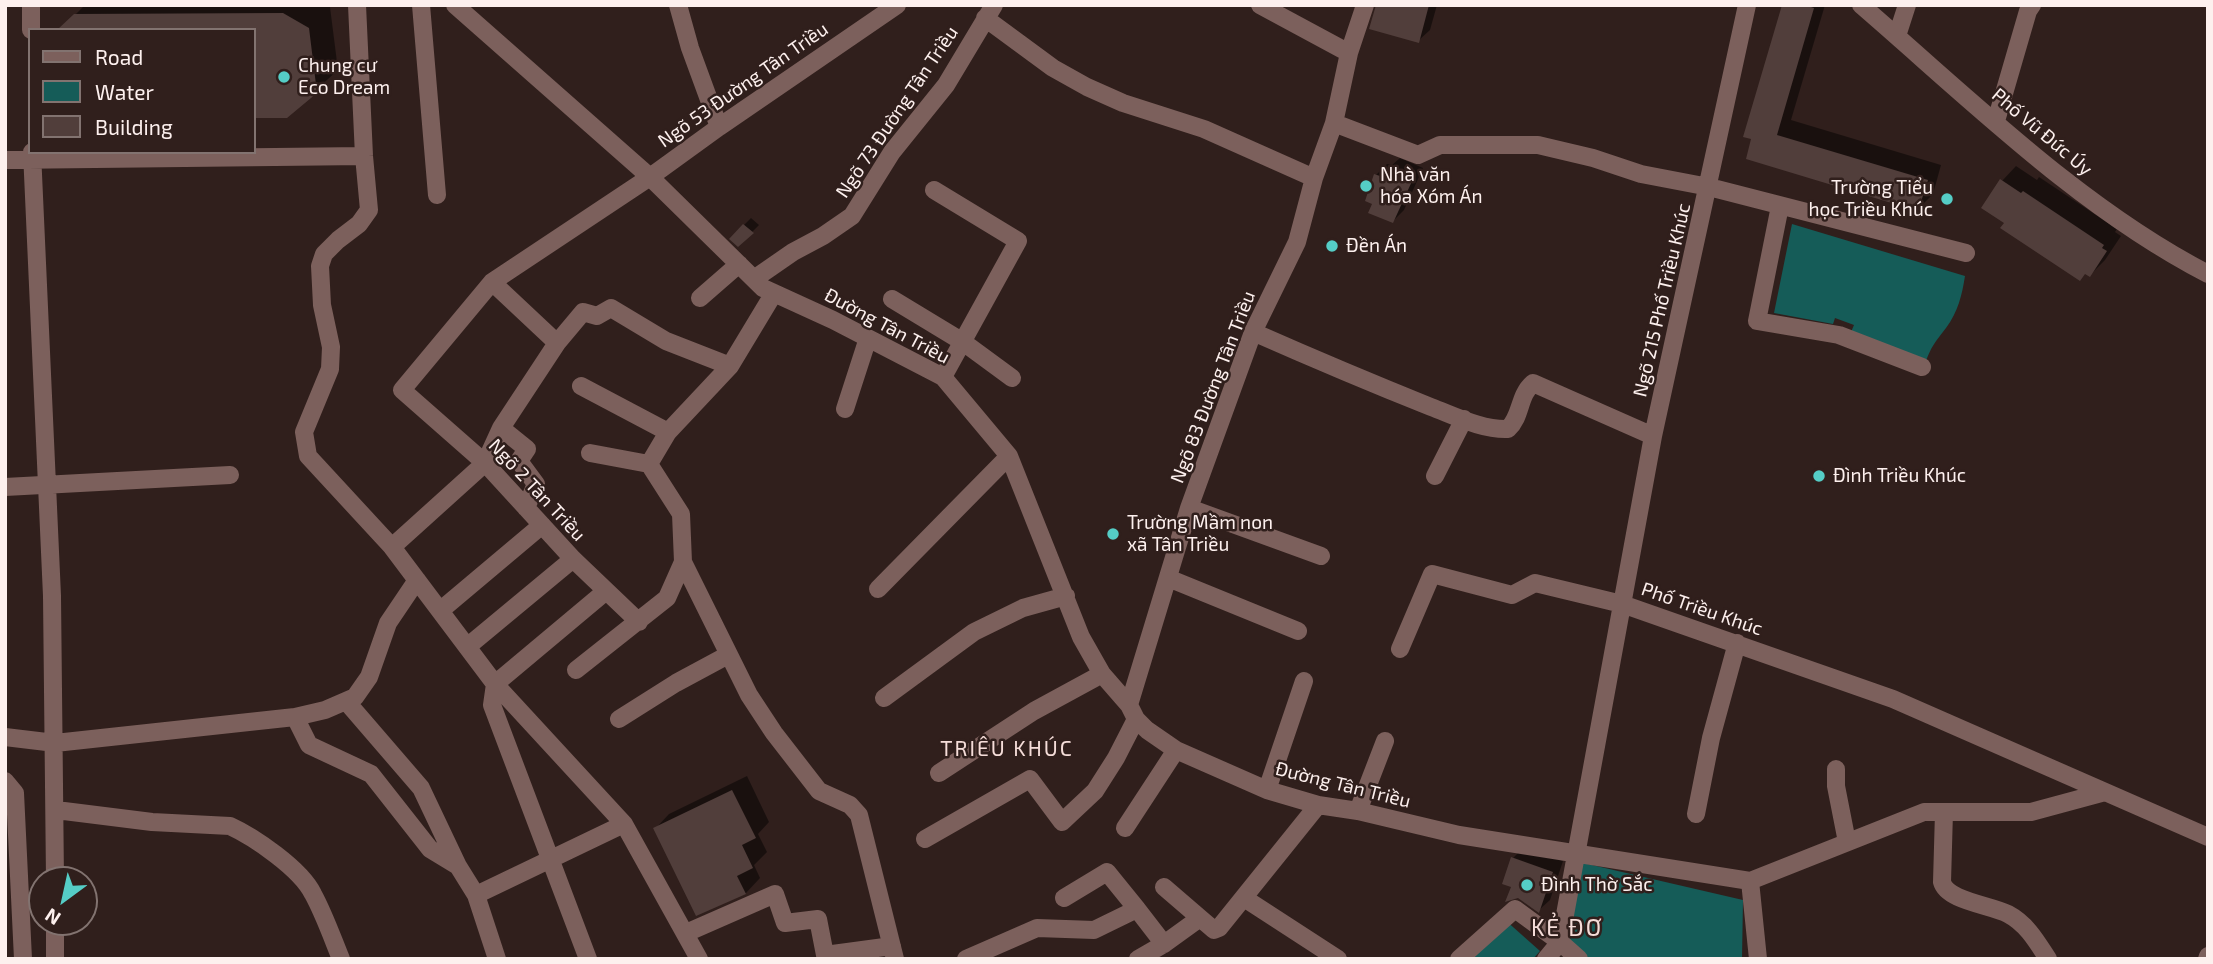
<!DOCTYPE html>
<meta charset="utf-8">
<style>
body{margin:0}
#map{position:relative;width:2213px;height:964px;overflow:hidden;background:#301f1c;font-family:"Exo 2",sans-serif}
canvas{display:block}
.frame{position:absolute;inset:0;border:7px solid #fdf0ee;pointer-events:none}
.legend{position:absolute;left:28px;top:28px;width:228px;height:126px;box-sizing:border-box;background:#301f1c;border:2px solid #827370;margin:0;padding:9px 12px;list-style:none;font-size:21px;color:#fdf0ee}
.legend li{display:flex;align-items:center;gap:14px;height:35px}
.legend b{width:35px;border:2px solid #827370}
.north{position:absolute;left:28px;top:866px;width:70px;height:70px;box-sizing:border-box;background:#301f1c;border:2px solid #827370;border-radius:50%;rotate:213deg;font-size:19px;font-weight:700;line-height:28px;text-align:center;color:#fdf0ee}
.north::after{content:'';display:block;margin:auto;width:24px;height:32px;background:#55cdc6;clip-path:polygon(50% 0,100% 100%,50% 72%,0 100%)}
</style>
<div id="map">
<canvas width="2213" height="964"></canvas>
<div class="frame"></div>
<ul class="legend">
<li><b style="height:9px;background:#7c605c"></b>Road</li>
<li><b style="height:19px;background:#155c58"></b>Water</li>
<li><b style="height:19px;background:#513e3b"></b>Building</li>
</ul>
<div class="north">N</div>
</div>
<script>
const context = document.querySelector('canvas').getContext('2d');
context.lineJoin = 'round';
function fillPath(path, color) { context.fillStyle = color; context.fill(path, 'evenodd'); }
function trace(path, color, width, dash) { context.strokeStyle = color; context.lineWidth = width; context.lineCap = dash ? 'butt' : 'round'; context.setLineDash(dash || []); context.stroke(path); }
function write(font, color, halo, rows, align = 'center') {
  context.font = font + ' "Exo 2",sans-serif'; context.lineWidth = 5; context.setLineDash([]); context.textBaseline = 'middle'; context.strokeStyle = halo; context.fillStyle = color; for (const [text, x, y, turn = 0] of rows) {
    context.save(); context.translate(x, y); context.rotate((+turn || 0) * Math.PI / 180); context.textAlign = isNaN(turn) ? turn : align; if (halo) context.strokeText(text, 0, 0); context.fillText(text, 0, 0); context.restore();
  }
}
const water = new Path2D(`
 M1792 224 1965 276C1962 295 1958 312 1946 328 1936 341 1932 345 1926 361L1851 332 1854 325 1835 318 1833 324 1774 313Z
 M1579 862 1743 900 1742 959H1576L1559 944Z
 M1504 919 1540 951 1533 959H1470Z`);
const shadow = new Path2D(`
 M85 5H327L330 7 338 70 287 116H254V30H60Z
 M1384 5H1437L1430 30 1418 41Z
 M1784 5H1825L1791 120 1941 165 1933 194 1918 209 1748 158Z
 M1400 158 1423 168 1404 210 1393 221 1375 203 1376 175 1387 164 1392 165Z
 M2016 166 2037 180 2039 177 2117 229 2115 232 2121 236 2105 260 2090 275 2006 223 2002 181Z
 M751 218 759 225 752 232 744 225Z
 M747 776 769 822 758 834 767 852 754 865 760 878 746 893 697 914 655 829 669 814Z
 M1524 847 1563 861 1550 900 1539 910 1513 886V858Z`);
const building = new Path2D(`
 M1376 5H1429L1419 43 1369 29Z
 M1782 5H1805L1814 8 1777 135 1928 180 1918 211 1746 159 1751 139 1743 137Z
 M283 13 309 28 317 93 287 118H254V30H57L74 14Z
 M1387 168 1413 179 1393 223 1368 213 1372 204 1365 201 1374 174 1383 177Z
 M2000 179 2021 193 2023 191 2104 245 2102 248 2107 251 2090 277 2085 274 2080 281 2000 228 2004 223 1981 208Z
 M743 224 754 233 738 247 729 239Z
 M732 790 756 838 742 845 753 868 737 876 746 894 696 916 653 828Z
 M1511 857 1553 872 1539 913 1518 898 1505 902 1511 887 1502 884Z`);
const minor = new Path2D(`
 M31 5V30
 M357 5 364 156 369 210 359 224 338 240 324 254 320 266 322 305 331 347 330 369 304 432 308 456 392 547 495 684 624 824 699 959
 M421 5 437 195
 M455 5 650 177 763 288 833 320 943 377 1009 456 1081 637 1102 674 1129 705 1136 719 1147 730 1176 750 1267 790 1318 805 1358 811 1459 835 1750 881 1924 812H2031L2105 792
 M678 5 690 48 719 127
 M1260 5 1349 53
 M1861 5C1970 99 2080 208 2208 274
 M985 18 1053 68 1087 87 1123 103 1204 129 1314 178
 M1897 36 1907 5
 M1996 121 2028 11 2032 5
 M1334 123 1418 155 1440 145H1538L1593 158 1641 174 1709 187 1966 253
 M32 152 52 596 55 880
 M5 160 364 156
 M934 190 1018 241 943 377
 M1780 206 1757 321 1839 335 1922 367
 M754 279 793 252 823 236 852 216 892 152 946 85 994 5
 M492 282 557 343 501 428 527 449 519 461 536 484 526 508
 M700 298 739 264
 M892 299 963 342 1012 378
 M1253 332C1312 358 1371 383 1431 407 1455 416 1482 430 1508 429 1522 416 1518 396 1533 383L1653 436
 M557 343 583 312 597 316 611 308 666 341 730 366
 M581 386 668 432
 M845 409 868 338
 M590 453 649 464 681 514 683 562 749 695 774 733 819 791 850 805 859 815 895 959
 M649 464 668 432 730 366 774 293
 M1435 476 1464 419
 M5 487 230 475
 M1189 508 1321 556
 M392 547 485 463 501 428
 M1168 578 1298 631
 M878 589 1009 456
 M441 610 542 525
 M639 622 573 559 485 463 402 390 492 282 650 177 719 127 897 5
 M467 647 573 559
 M1400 649 1432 574 1512 595 1535 583 1622 604 1893 699 2208 837
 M576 670 667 598 683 562
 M884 698 974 632 1023 608 1066 596
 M346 701 421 788 458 866
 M1129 705 1189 508 1253 332 1297 242 1314 178 1334 123 1349 53 1365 5
 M295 717 309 745 371 774 430 849 458 866 476 895 497 959
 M619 719 676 683 728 655
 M5 737 55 743 295 717 325 710 355 697 369 677 388 623 417 580
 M1836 769V786L1847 842
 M939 773 1034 711 1102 674
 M5 781 15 793 23 959
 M1267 790 1304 681
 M56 810 152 822 230 826C254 837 301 869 313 894 324 914 332 937 341 959
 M1358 811 1385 741
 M1944 812 1942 882C1947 901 1991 905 2008 914 2027 924 2037 942 2048 959
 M1696 814 1711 738 1737 643
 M1125 828 1176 750
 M925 839 1030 779 1062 822 1095 791 1116 758 1136 719
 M1750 881 1758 959
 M1164 887 1200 918
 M476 895 624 824
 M1064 898 1107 872 1137 909
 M1244 898 1338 959
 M686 933 775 894 785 923 818 919 825 955 892 946
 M55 959V922
 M588 959 492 705 495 684 606 591
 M966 959 1037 928 1094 930 1137 909 1164 944
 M1138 959 1164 944 1200 918 1214 930 1219 928 1318 805
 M1459 959 1515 909 1560 942 1579 959
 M1546 959 1560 942 1653 436 1747 5
 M2207 959 2208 956`);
const markers = [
 [284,77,7,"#55cdc6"],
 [1366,186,7,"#55cdc6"],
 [1947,199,7,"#55cdc6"],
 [1332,246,7,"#55cdc6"],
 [1819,476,7,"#55cdc6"],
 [1113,534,7,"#55cdc6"],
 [1527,885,7,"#55cdc6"]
];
const poiNames = [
 ["Chung cư",298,66],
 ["Eco Dream",298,88],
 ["Nhà văn",1380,175],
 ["hóa Xóm Án",1380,197],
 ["Trường Tiểu",1933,188,"right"],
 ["học Triều Khúc",1933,210,"right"],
 ["Đền Án",1346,246],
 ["Đình Triều Khúc",1833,476],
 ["Trường Mầm non",1127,523],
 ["xã Tân Triều",1127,545],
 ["Đình Thờ Sắc",1541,885]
];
const streetNames = [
 ["Ngõ 53 Đường Tân Triều",743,85,-35],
 ["Ngõ 73 Đường Tân Triều",897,112,-56],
 ["Phố Vũ Đức Úy",2042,132,40],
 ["Ngõ 215 Phố Triều Khúc",1662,300,-77],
 ["Đường Tân Triều",887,326,28],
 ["Ngõ 83 Đường Tân Triều",1213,387,-69],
 ["Ngõ 2 Tân Triều",537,490,47],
 ["Phố Triều Khúc",1702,609,19],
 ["Đường Tân Triều",1343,785,14]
];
const neighbourhoodNames = [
 ["TRIÊU KHÚC",1007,749]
];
const quarterNames = [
 ["KẺ ĐƠ",1567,928]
];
fillPath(water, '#155c58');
fillPath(shadow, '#0007');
fillPath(building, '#513e3b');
trace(minor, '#7c605c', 18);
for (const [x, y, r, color] of markers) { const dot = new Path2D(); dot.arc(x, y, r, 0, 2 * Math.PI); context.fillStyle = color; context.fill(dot); trace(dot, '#301f1c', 2.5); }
write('19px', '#fdf0ee', '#301f1c', poiNames, 'left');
write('19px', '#fdf0ee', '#301f1c', streetNames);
context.letterSpacing = '2px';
write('21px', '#f5ddd9', '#301f1c', neighbourhoodNames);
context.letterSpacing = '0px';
context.letterSpacing = '2px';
write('23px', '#f5ddd9', '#301f1c', quarterNames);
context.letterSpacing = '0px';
</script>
